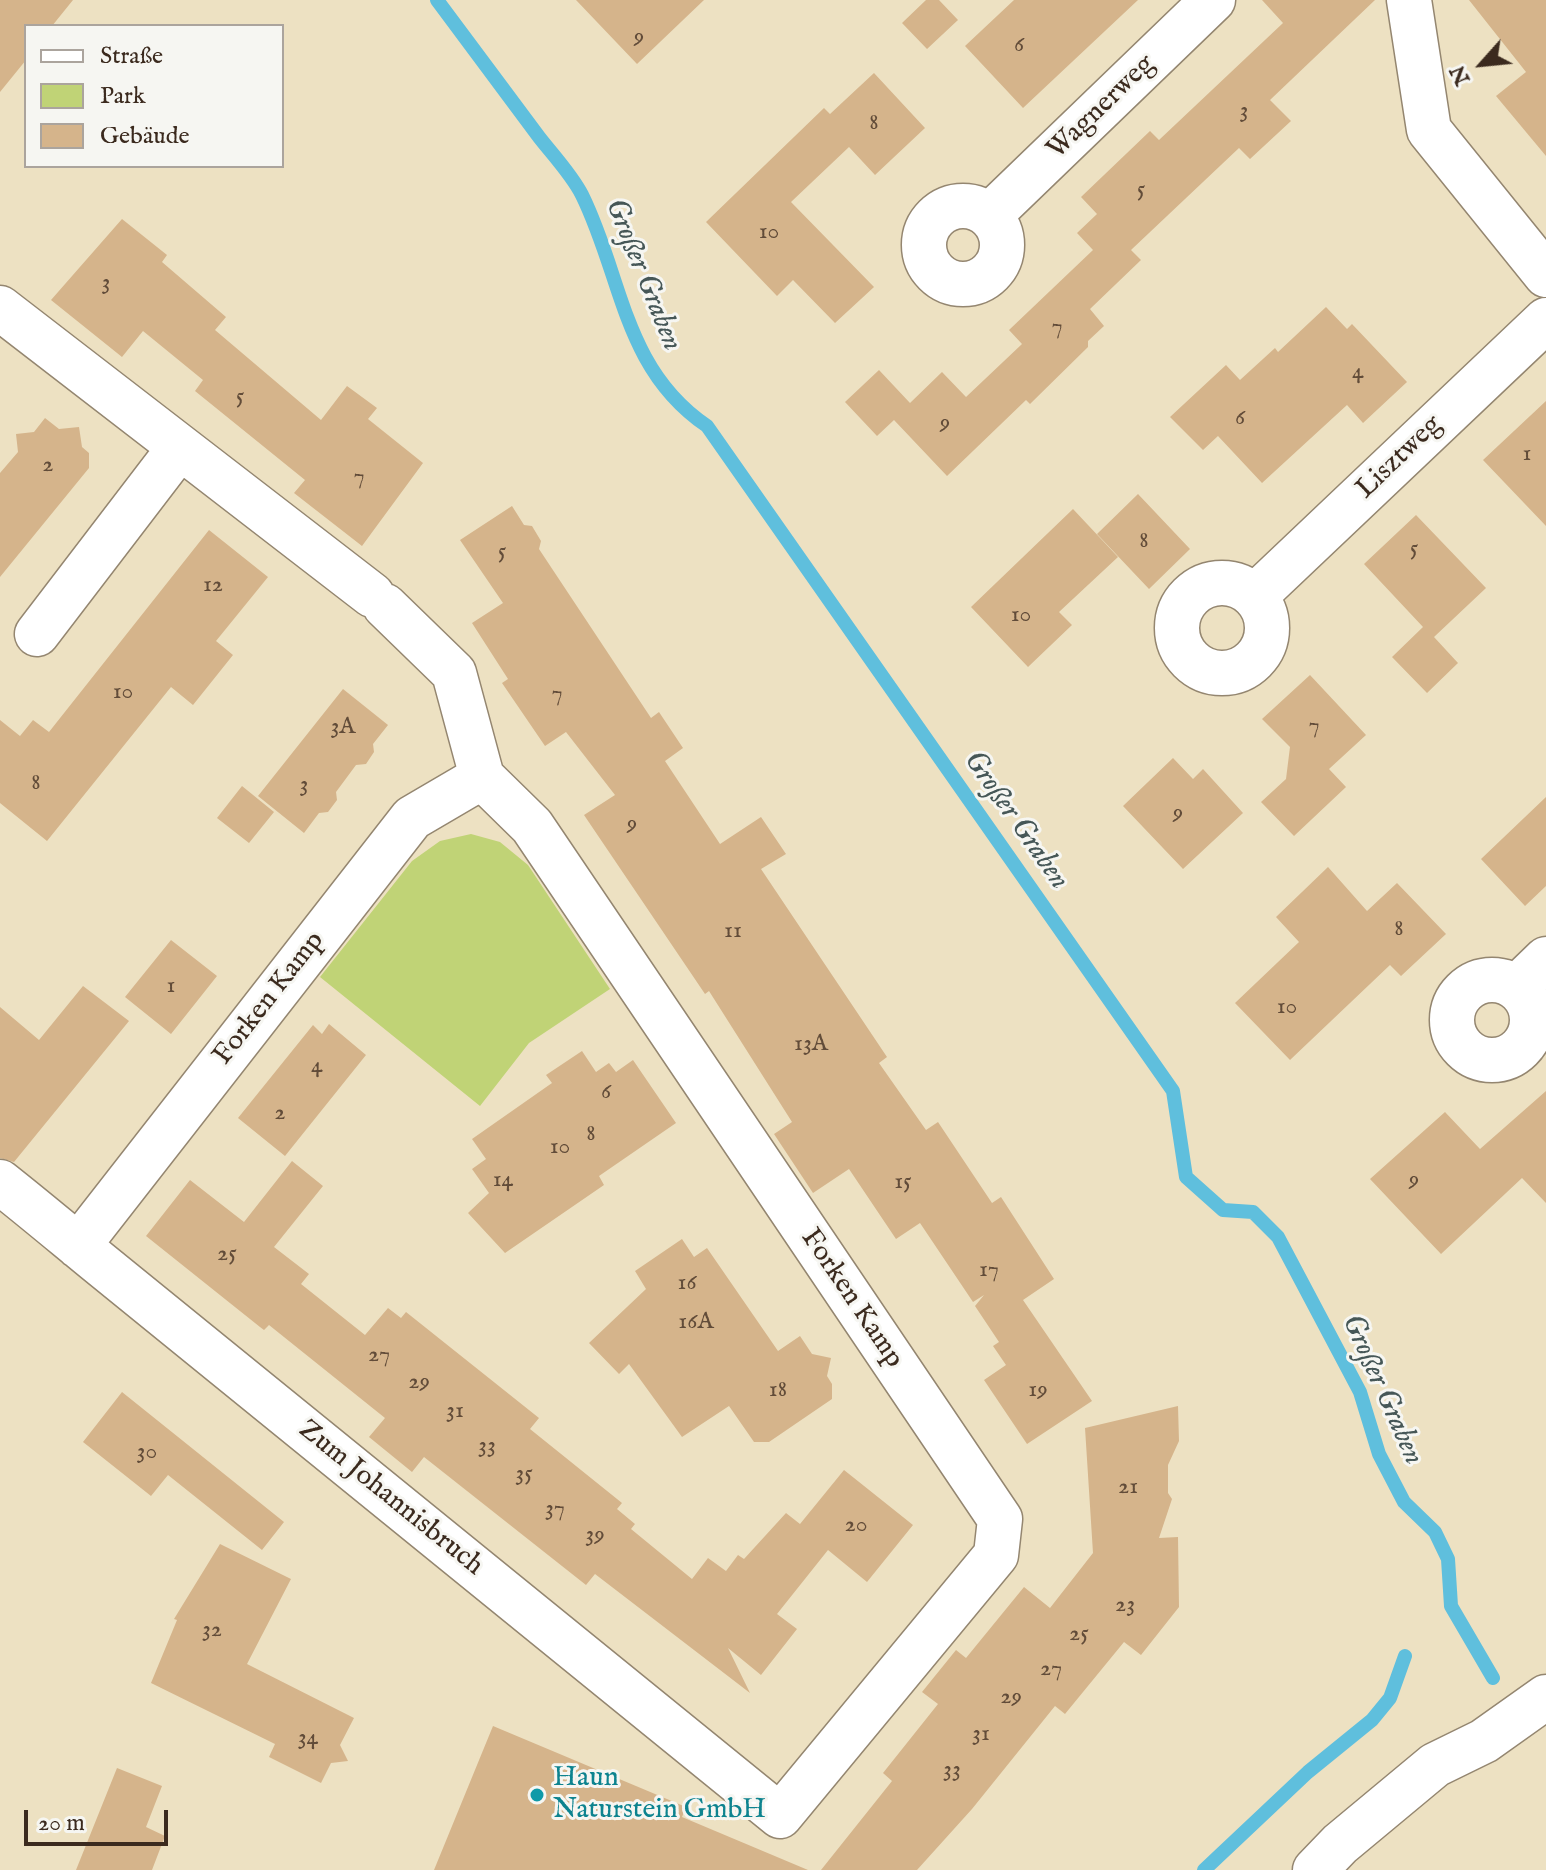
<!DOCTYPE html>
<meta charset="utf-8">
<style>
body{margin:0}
#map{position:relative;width:1546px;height:1870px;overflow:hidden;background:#ede1c2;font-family:"IM FELL English",serif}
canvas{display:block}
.legend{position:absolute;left:24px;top:24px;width:260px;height:144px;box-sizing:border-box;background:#f6f6f2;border:2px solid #aba49d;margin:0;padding:10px 14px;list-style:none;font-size:24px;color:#3b2a1e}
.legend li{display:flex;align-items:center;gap:16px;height:40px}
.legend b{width:40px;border:2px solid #aba49d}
.north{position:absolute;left:1442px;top:24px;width:80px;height:80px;-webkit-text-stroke:6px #f6f6f2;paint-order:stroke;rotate:243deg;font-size:22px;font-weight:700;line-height:32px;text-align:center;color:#3b2a1e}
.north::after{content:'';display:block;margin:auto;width:28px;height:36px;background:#3b2a1e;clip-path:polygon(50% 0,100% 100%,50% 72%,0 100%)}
.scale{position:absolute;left:24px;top:1810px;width:144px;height:36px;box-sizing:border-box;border:4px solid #3b2a1e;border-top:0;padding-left:10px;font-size:24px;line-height:28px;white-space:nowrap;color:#3b2a1e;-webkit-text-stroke:6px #f6f6f2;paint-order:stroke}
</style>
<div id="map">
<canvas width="1546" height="1870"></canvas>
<ul class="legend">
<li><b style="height:10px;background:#fff"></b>Straße</li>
<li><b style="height:22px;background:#c0d376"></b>Park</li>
<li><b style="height:22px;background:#d5b48b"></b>Gebäude</li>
</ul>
<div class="north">N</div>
<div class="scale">20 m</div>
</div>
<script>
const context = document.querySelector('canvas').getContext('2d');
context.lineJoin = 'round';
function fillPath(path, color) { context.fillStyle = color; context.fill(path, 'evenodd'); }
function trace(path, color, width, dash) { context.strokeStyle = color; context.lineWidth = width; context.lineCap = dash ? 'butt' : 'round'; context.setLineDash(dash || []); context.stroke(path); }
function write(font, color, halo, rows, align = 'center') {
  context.font = font + ' "IM FELL English",serif'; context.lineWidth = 6; context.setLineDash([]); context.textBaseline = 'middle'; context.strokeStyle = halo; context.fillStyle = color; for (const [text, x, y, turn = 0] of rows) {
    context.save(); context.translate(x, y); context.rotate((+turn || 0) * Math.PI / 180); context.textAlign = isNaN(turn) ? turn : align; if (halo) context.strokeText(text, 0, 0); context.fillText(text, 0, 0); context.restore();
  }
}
const green = new Path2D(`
 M471 834 500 842 528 865 610 989 529 1043 480 1106 320 977 412 861 440 841Z`);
const stream = new Path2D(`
 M437 0C471 46 505 91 539 137 553 155 572 175 582 195 623 278 623 369 707 426L1173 1091 1186 1177 1223 1210 1253 1212 1278 1237 1360 1392 1379 1454 1404 1502 1435 1532 1448 1559 1451 1606 1493 1678
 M1204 1870 1308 1772 1372 1720 1390 1698 1405 1656`);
const building = new Path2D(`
 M0 0H73L52 26H26V60L0 92Z
 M576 0H704L637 64Z
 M926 0H939L958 20 927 49 902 23Z
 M1014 0H1138L1023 108 965 46Z
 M1262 0H1375L1270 100 1291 121 1250 159 1239 148 1131 250 1141 260 1090 309 1104 326 1088 341V347L1030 404 1026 400 947 476 894 420 877 436 845 402 879 370 910 403 942 372 966 397 1022 344 1009 330 1093 250 1077 233 1097 214 1081 197 1150 131 1159 140 1283 23Z
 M1469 0H1546V156L1496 96 1526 72Z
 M874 73 925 128 875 175 849 147 791 202 874 287 835 323 793 280 777 296 706 222 824 108 830 114Z
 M122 219 167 255 162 262 226 317 215 330 321 420 347 386 377 408 368 419 423 463 362 546 294 493 305 480 195 391 203 380 143 331 122 357 51 300Z
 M1326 307 1347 329 1352 324 1407 382 1363 423 1347 405 1262 483 1218 436 1203 450 1170 417 1226 365 1240 380 1275 348 1278 352Z
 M1546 401V526L1483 460Z
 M45 418 59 429 79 427 82 447 89 453V468L0 577V473L18 452 16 434 34 432Z
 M1138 494 1190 549 1149 589 1097 534Z
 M512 506 524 525 532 526 541 541 539 549 651 718 659 712 683 748 665 761 720 844 761 817 786 854 761 869 887 1057 879 1063 926 1130 938 1122 992 1203 1001 1197 1054 1279 1023 1300 1092 1401 1027 1444 984 1380 1006 1365 993 1346 999 1342 975 1306 984 1295 973 1302 920 1223 896 1239 849 1169 813 1193 774 1134 792 1122 709 991 705 994 584 815 615 795 566 732 545 746 502 683 508 679 472 623 503 603 460 540Z
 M1073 509 1118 557 1059 612 1072 625 1028 667 971 607Z
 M1416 515 1486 588 1434 637 1458 663 1427 693 1392 657 1423 627 1364 564Z
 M209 530 268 577 216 641 233 655 193 705 171 687 47 841 0 803V720L20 736 33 720 49 732Z
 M1310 675 1366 735 1329 769 1346 787 1294 836 1261 802 1286 779 1290 747 1262 719Z
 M343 689 388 725 373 744 374 752 366 764 356 765 336 792 337 800 328 812 319 813 304 833 258 796Z
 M1173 758 1193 779 1203 769 1243 813 1183 869 1123 806Z
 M242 786 274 812 249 843 217 818Z
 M1546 797V886L1525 906 1481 859Z
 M1328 867 1367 911 1397 883 1446 934 1401 976 1390 965 1290 1060 1235 1003 1299 942 1276 917Z
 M171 940 217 976 171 1034 125 997Z
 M83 986 129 1021 14 1162 0 1158V1007L39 1040Z
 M329 1024 366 1055 285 1156 238 1118 313 1025 322 1034Z
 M582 1051 596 1072 609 1063 616 1072 633 1060 676 1123 599 1176 604 1185 505 1253 468 1213 489 1193 472 1169 486 1159 472 1139 552 1083 546 1075Z
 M1546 1091V1203L1522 1178 1441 1254 1370 1179 1445 1112 1480 1149Z
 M292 1161 323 1186 274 1247 309 1274 301 1284 365 1335 388 1308 401 1318 406 1312 539 1418 530 1429 622 1503 617 1509 635 1524 631 1529 692 1579 708 1558 726 1571 738 1555 744 1559 786 1513 800 1524 844 1470 913 1525 867 1582 828 1550 777 1614 797 1629 761 1675 728 1648 750 1693 595 1574 586 1585 424 1457 412 1472 369 1437 385 1418 269 1325 264 1330 260 1327 146 1236 190 1180 244 1222Z
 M682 1239 694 1257 707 1248 778 1351 800 1336 812 1354 831 1358 827 1376 832 1384V1399L769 1442H754L729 1406 682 1437 629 1364 619 1374 589 1343 646 1289 635 1271Z
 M122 1392 284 1522 262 1550 168 1475 151 1496 83 1442Z
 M1178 1406 1179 1441 1168 1465V1493L1172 1499 1159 1538 1178 1537 1179 1607 1141 1655 1124 1642 1065 1714 1055 1706 972 1809 917 1870H821L892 1781 883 1773 938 1704 922 1692 956 1650 966 1658 1024 1587 1050 1608 1093 1553 1085 1428Z
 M220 1544 291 1579 247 1664 354 1718 340 1745 348 1761 331 1763 321 1783 269 1757 275 1744 151 1683 177 1620 174 1619Z
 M493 1726 686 1807 682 1817 808 1870H434Z
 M117 1768 162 1786 146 1827 165 1836 152 1870H76Z`);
const minor = new Path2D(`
 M1409 0 1429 130 1546 275
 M924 245a39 39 0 1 1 78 0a39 39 0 1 1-78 0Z
 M990 215 1213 0
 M0 308 372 595
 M1177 628a45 45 0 1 1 90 0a45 45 0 1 1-90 0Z
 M1255 596 1546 320
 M385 606 454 673 482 777
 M37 634 180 447
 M1452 1020a40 40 0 1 1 80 0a40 40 0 1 1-80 0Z
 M1516 988 1546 959
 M0 1182C33 1208 65 1235 98 1262L780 1816 996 1555 1000 1519 532 826 482 777 412 818 78 1246
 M1315 1870 1340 1844 1435 1765 1484 1741 1546 1697`);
const markers = [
 [537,1795,8,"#0f9aa8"]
];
const numberNames = [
 ["9",639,38],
 ["6",1019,46],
 ["3",1244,112],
 ["8",874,124],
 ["5",1141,191],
 ["10",769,233],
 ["3",106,284],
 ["7",1057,328],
 ["4",1358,373],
 ["5",240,398],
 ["6",1240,419],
 ["9",945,424],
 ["1",1527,455],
 ["2",48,466],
 ["7",359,478],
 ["8",1144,542],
 ["5",1414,550],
 ["5",502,553],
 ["12",213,586],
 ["10",1021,616],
 ["10",123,693],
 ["7",557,695],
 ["7",1314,727],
 ["3A",343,728],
 ["8",36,784],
 ["3",304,786],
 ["9",1178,814],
 ["9",632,825],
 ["8",1399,930],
 ["11",733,932],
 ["1",171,987],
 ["10",1287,1008],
 ["13A",811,1045],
 ["4",317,1067],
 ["6",606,1093],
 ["2",280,1114],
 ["8",591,1135],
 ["10",560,1148],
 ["14",503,1181],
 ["9",1414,1181],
 ["15",903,1183],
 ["25",227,1255],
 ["17",989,1271],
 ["16",687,1284],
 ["16A",696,1323],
 ["27",379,1356],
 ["29",419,1383],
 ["18",778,1391],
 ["19",1038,1391],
 ["31",455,1412],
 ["33",487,1447],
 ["30",147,1453],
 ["35",524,1475],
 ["21",1128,1488],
 ["37",555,1510],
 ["20",856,1526],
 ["39",595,1536],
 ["23",1125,1606],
 ["32",212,1631],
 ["25",1079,1635],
 ["27",1051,1670],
 ["29",1011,1698],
 ["31",981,1735],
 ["34",308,1739],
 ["33",952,1771]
];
const streetNames = [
 ["Wagnerweg",1102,108,-44],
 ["Lisztweg",1400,458,-44],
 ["Forken Kamp",270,999,-52],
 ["Forken Kamp",851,1299,56],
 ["Zum Johannisbruch",390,1499,39]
];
const cultureNames = [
 ["Haun",553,1779],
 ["Naturstein GmbH",553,1811]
];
const waterNames = [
 ["Großer Graben",642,275,68],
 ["Großer Graben",1015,821,55],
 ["Großer Graben",1381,1390,66]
];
fillPath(green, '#c0d376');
trace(stream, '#5fbfdd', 14);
fillPath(building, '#d5b48b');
trace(minor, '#948670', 47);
trace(minor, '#fff', 44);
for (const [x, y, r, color] of markers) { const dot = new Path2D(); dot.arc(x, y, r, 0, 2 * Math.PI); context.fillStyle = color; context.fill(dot); trace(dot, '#f6f6f2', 3); }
write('24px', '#624c39', null, numberNames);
write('28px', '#3b2a1e', '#f6f6f2', streetNames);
write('28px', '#0d838f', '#f6f6f2', cultureNames, 'left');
write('italic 30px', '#465757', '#f6f6f2', waterNames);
</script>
